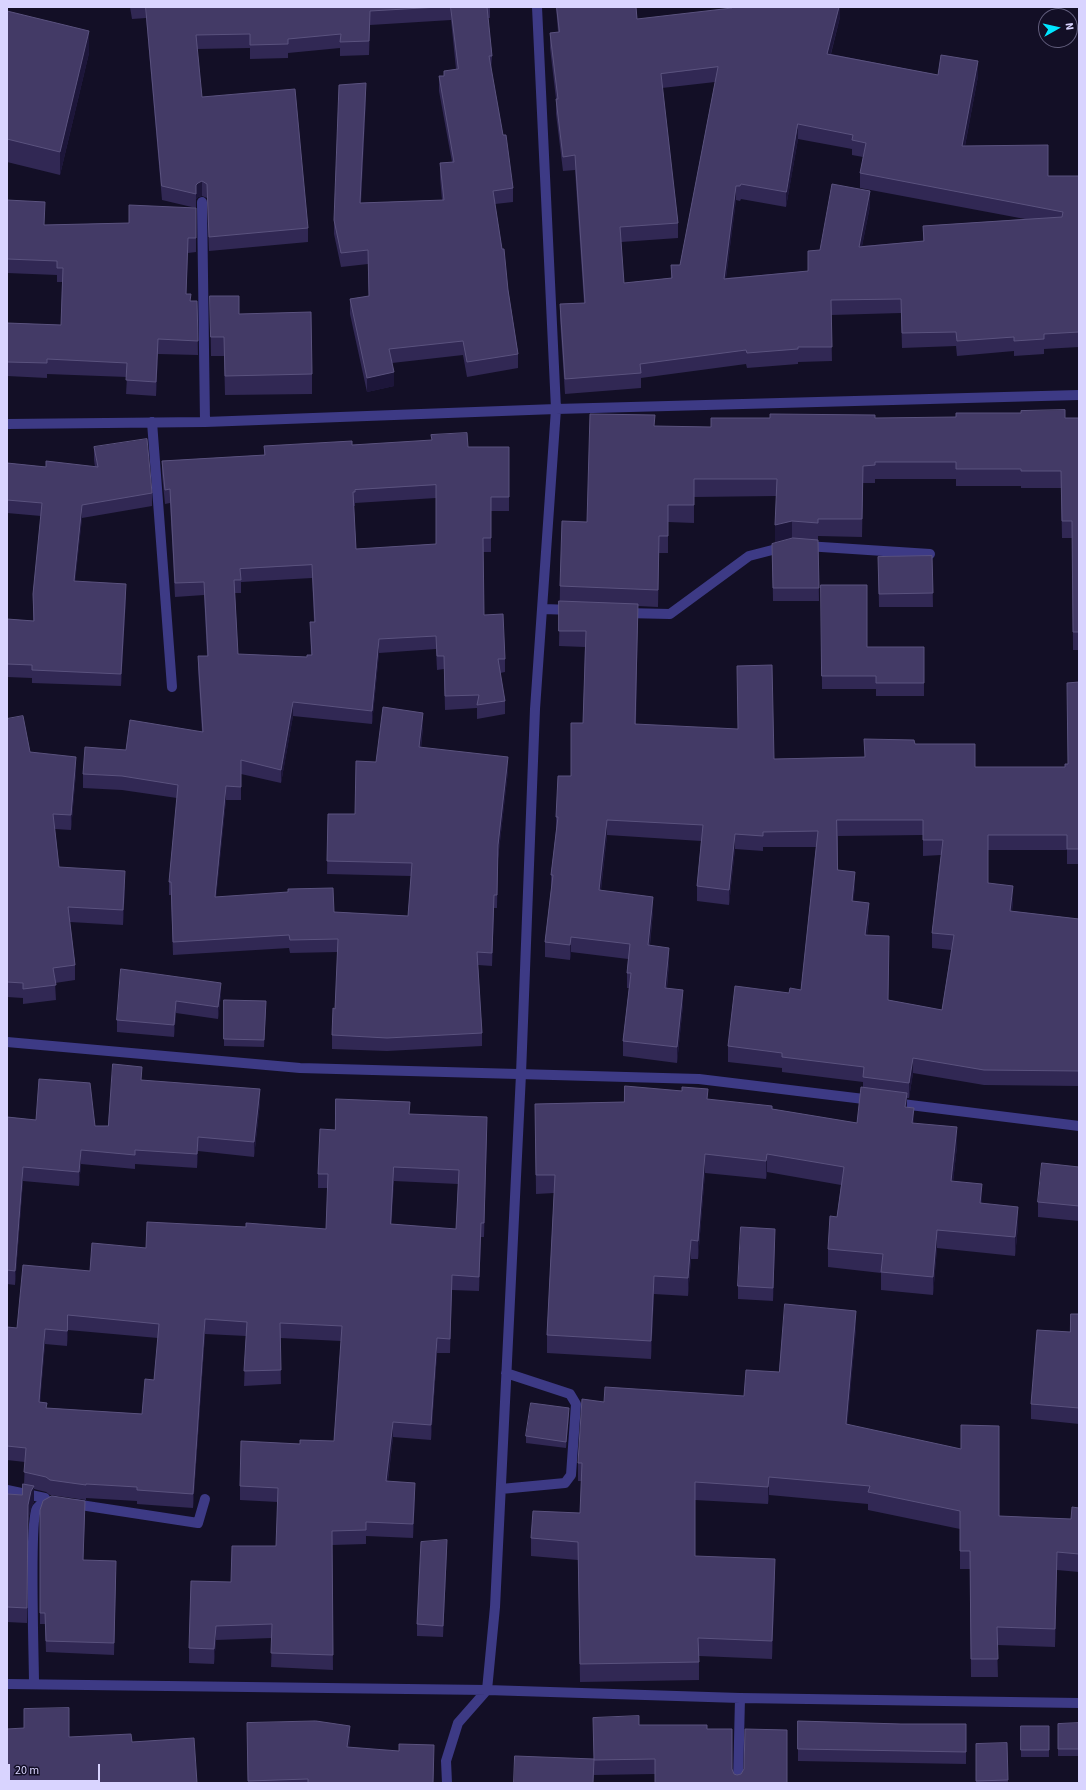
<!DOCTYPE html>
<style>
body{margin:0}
#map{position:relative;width:1086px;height:1790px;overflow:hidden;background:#130f26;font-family:"Source Sans 3",sans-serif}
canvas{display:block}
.frame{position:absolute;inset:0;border:8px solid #d9d4ff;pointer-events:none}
.north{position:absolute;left:1038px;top:8px;width:40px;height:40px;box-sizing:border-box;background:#130f26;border:1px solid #625e7d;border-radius:50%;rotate:82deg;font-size:11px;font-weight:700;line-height:16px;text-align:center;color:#d9d4ff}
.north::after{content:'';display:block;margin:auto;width:14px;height:18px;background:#00e5ff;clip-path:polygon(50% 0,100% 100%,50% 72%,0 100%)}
.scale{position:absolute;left:8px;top:1764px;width:92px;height:18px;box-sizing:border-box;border:2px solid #d9d4ff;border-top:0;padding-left:5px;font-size:12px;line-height:14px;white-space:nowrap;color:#d9d4ff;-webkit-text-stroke:3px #130f26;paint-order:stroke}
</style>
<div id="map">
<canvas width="1086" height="1790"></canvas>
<div class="frame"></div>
<div class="north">N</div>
<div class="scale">20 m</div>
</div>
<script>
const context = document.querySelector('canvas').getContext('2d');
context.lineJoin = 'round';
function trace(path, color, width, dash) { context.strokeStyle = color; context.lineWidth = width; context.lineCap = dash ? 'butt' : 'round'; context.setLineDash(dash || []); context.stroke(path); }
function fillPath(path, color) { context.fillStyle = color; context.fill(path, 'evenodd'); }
const minor = new Path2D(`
 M202 202 205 422
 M152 422 172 687
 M7 424 205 422 556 409 1079 395
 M806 546 930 554
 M543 609 573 610
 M624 613 670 614 749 556 784 547
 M7 1042 300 1068 699 1079 872 1100
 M894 1103 1079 1126
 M501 1489 565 1483 571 1475 576 1404 570 1394 506 1373
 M7 1490 45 1498 43 1503
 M74 1504 198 1523 205 1499
 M34 1683C34 1659 29 1519 37 1508 41 1503 49 1501 54 1501
 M7 1684 487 1690 740 1698 1079 1703
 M447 1783 446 1761 458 1723 487 1690 495 1607 521 1074 535 709 556 409 537 7
 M738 1783 740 1698`);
const wall = new Path2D(`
 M130 7H490V18H488L492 56 491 70 503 135 513 188V202L495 204 518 354V368L467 377 463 355 392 363 394 386 367 392 350 314V299L369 296 368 264 341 267 334 234V220L366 97 361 203 442 200 440 177V163L452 162 439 91V76H444L456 69 451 20 370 25 369 55 340 56V48L288 53V58L250 59V48L197 49 202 97 308 228V242L209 251 207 198 202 196 198 197 196 199V208L162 200 146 18 132 19Z
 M556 7H636L637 19 840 7V17L831 54 938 75 978 76 965 146 1048 176H1079V347L1044 349V354L1014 356V351L957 356 956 346 902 348 901 313 831 315 832 361 798 362V364L747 368 746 364 641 378V388L565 394 560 319V304L584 303 575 170 563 171 556 114V99L550 48V33L558 32ZM715 82 680 265H671V278L624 283 621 242 678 238V223L662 88ZM798 139 852 149V155L863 157 860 173V188L1025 219 923 226V241L862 246 870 206 820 250 808 271 726 278 736 200 740 201 741 199 786 207Z
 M7 11 89 53 60 175 7 162Z
 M7 200 45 225 129 223 196 208V252L188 253 186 294 191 301H197L198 355 158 354 156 396 126 394 127 377 47 374V378L7 376V323L61 325 62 282H57V275L7 273Z
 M210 296 239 314 312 374V394L225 395 224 356H211Z
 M875 418H1079V650H1073L1072 538H1062L1061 488H1021V486H956V479H875V483H863L862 537 818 536 819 601H773L772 544 788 539 776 496 694 497V523L668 522V553H659L658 607 638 606 636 724 774 759 864 757 915 744 975 767H1065L1068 764 1079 682V864H1067V850H988V883L1013 901 1012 911 1079 919V1086L984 1085 913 1073 909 1098H907V1107L914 1123 957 1146 953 1182 982 1203 1018 1226 1015 1256 937 1248 933 1295 881 1290V1273L828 1267V1249L837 1217 841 1185 767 1172 766 1179 705 1173 698 1259H691L688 1296 654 1294 651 1359 547 1353V1335L554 1193 536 1194 535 1104 624 1102 708 1099 772 1109 857 1123 863 1087V1082L782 1072V1068L728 1062V1046L789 993 801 990 816 847H763V851L735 849 729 905 697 901V886L701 841 607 835 601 890 653 912 650 945 669 963 667 988 683 1005 677 1063 623 1056V1041L629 988H627V973L628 959 571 952 570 960 545 957V942L551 890V875L556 831V817L571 776 583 723 585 647 559 646 560 586 655 426 711 427ZM923 835V856L941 855 932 933V948L951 950 942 1010 888 1000 889 951 867 935 869 918 853 901 855 887 838 870V836Z
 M352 445 468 447H509V511H491V552H483L484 615 505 659V672L500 673 505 701V714L477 719V708L445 710 444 669 437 670 436 649 379 653 372 724 293 716 281 783 241 774V800H226L216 897 334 912 408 916 411 876 327 874 328 814H355L376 762 423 727 421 748 508 771 498 859 497 908H494L492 966 478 965 482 1033V1046L387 1051 332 1049V1035L335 1009 338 952 290 953 289 948 173 955 171 895H169V882L177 798 122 790 83 788V774L126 750 202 732 198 670V656H207L204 595 175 597 170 503 165 504 162 474V461L264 455V446ZM436 498V544L356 549 354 506H355V503ZM312 578 314 622H310L311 655 307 657 238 654 235 593H241V582Z
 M94 447 152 493V506L82 518 75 581 126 597 121 686 32 683V678L7 677V619L33 621V594L41 516 7 513V463L46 467H95L94 460Z
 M932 556 933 607H879L878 557Z
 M821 585 867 647H924V696H876V689H822Z
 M7 719 30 752 76 772 71 830 55 829 59 867 125 886 123 925 70 922 75 965V980L55 983 56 1000 23 1004V998L7 997Z
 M121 969 221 994 218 1019 176 1013 174 1037 117 1032V1020Z
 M224 1000 266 1008 264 1047 224 1046Z
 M142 1080 260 1103 254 1157 198 1151 197 1168 135 1164V1169L81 1164 79 1186 23 1181 15 1285 7 1284V1117L95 1126H108Z
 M410 1114 487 1131 484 1237H481L479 1291 452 1290 450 1353H437L431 1440 393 1437 388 1481 415 1497 413 1538 366 1536V1544L332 1545 333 1670 271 1667 272 1638 216 1640 214 1664 189 1663V1648L231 1582 276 1546 278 1502 240 1500V1486L300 1444 334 1441 341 1341 280 1338 281 1384 244 1386 246 1336 205 1334 193 1508 137 1504V1501L86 1498V1500L50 1495 46 1492 34 1489V1502L31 1507 28 1521 27 1623 7 1622V1494L22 1495 24 1484 25 1462 7 1460V1327L17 1328 90 1271 146 1248 246 1227 326 1229 328 1188H318V1174L335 1130ZM394 1181 458 1184 456 1229 391 1224ZM68 1330 158 1338 154 1380 142 1414 47 1408 40 1402 45 1344 67 1346Z
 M1079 1167V1221L1038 1217V1202Z
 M775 1243 773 1301 738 1299V1286Z
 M1079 1314V1424L1031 1419V1404Z
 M856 1329 847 1424 999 1516 1071 1519 1079 1508V1572L1057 1570 1055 1647 997 1645 998 1677H971L970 1569H960V1529L868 1510V1504L769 1495 768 1504 695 1500V1556L775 1577 772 1659 699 1656V1680L580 1682 578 1560 531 1556V1538L580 1513 582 1481H578V1463L604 1402 744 1396 779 1372Z
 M569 1415 566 1448 526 1443V1436Z
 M85 1513 83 1560 116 1572 114 1655 46 1652 45 1624H40V1538Z
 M447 1551 443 1637 417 1636V1624Z
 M798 1721 901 1724H966V1764L798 1761Z
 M247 1723 350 1739 349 1747 434 1758 433 1783H248Z
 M1079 1723V1756H1058V1724Z
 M639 1725 707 1729 732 1744V1769L734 1774 737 1775 787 1783H655V1774L594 1775 593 1759Z
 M1021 1726H1049V1757H1021Z
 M1007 1743 1008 1783H976V1744Z`);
const shadedWall = new Path2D(`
 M839 7H840V17L827 68V54Z
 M370 11V25L369 55V41Z
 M89 31V53L60 175V152Z
 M978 61V76L962 161V146Z
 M366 83V97L360 217V203Z
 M798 124V139L786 207V192Z
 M202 181V196L198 197 196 199V208V185L198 183Z
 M736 186V200L724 293V279Z
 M870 191V206L859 261V247Z
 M188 238V253L186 309V294Z
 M158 339V354L156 396V382Z
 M394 372V386L367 392V378Z
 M82 505V518L74 594V581Z
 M792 521V539L775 543V525Z
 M659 536V553L658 607V590Z
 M126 584V597L121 686V674Z
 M379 639V653L372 724V711Z
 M293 702V716L281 783V770Z
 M423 713V727L419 761V747Z
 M76 757V772L71 830V815Z
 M508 757V771L498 859 497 908 498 845Z
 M226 786V800L215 910V897Z
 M607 820V835L599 905V890Z
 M735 834V849L729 905V890Z
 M125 871V886L123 925V910Z
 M855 872V887L852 916V901Z
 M1013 886V901L1010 926V911Z
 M494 895V908L492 966V953Z
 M653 897V912L648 960V945Z
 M869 903V918L865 951V935Z
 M571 937V952L570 960V945Z
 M669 948V963L665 1003V988Z
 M221 983V994L218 1019V1007Z
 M683 990V1005L677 1063V1047Z
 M176 1001V1013L174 1037V1025Z
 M913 1058V1073L909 1098V1083Z
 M260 1089V1103L254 1157V1142Z
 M907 1093V1111L905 1107Z
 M914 1108V1127L912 1123Z
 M487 1117V1131L484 1237V1223Z
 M957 1127V1146L951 1200V1181Z
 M198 1137V1151L197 1168V1154Z
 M81 1150V1164L79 1186V1172Z
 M705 1154V1173L698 1259V1241Z
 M767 1154V1172L766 1179V1161Z
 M23 1167V1181L15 1285V1271Z
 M394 1167V1181L391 1238V1224Z
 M982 1184V1203L980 1222V1203Z
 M1018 1207V1226L1015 1256V1237Z
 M481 1223V1237L479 1291V1277Z
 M775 1229V1243L773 1301V1288Z
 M937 1230V1248L933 1295V1277Z
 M691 1240V1259L688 1296V1278Z
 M654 1276V1294L651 1359V1341Z
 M856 1311V1329L846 1442V1424Z
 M68 1315V1330L67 1346V1331Z
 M205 1319V1334L193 1508V1494Z
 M45 1329V1344L39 1417V1402Z
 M437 1338V1353L431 1440V1425Z
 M569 1408V1415L566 1448V1442Z
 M393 1422V1437L386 1496V1481Z
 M769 1477V1495L768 1504V1487Z
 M415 1483V1497L413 1538V1524Z
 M34 1486V1502L31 1507 28 1521 27 1623 28 1505 31 1491Z
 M85 1501V1513L83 1572V1560Z
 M447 1540V1551L443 1637V1626Z
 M1057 1552V1570L1055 1647V1629Z
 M775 1559V1577L772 1659V1641Z
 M216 1626V1640L214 1664V1649Z
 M350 1726V1739L347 1760V1747Z`);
const building = new Path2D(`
 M146 7H439L370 11 369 41 340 42 341 34 288 39V44L250 45V34L196 35 202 97 295 89 308 228 209 237 207 184 202 181 198 183 196 185V194L162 186Z
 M451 7H487L492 56H489L503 135H506L513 188 493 191 502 249H504L508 290 518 354 467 362 463 341 389 349 394 372 367 378 350 299 369 296 368 250 341 253 334 220 339 85 366 83 360 203 444 200 440 163 454 162 439 76H444V71L458 69Z
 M557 7H636L637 19 732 8V7H839L827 54 938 75 941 55 978 61 962 146 1048 145V176H1079V332L1044 334V339L1014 341V337L957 341 956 332 902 333 901 299 831 300 832 347H798V349L747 353 746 350 640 364 641 373 565 379 560 304 585 303 575 155 563 157 556 99H558L550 33 559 32ZM718 67 680 265H671L672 278 624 283 620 227 678 223 661 74ZM798 124 853 135 852 140 866 143 860 173 1063 212 1062 217 923 226 924 241 859 247 870 191 832 184 820 250 808 251V271L724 279 736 186H740L741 184 786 192Z
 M7 11 89 31 60 152 7 139Z
 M7 200 45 202 44 225 129 223V205L196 208V238H188L186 294H191L190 301H197L198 341 158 339 156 382 126 380 127 363 47 359V363L7 362V323L61 325 63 268H57V261L7 259Z
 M210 296H239V314L311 312 312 374 225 376 224 337H211Z
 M1065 410V418H1079V632H1073L1072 521H1062L1061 471H1021V469H956V462H875V465L863 466 862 519H818V523L792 521 775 525 777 479H694V505H668V536H659L658 590 560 586 562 521 587 522 590 414 655 415 654 426 711 427V418H770V414L875 415V418L956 417V413H1021V411Z
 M467 433 468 447H509V497H491V538H483L484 615 503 614 505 659H498L505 701 477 705 479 695 445 696 444 656H437L436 636 379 639 372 711 293 702 281 770 241 760V787L226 786 215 897 288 892V889L333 888 334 912 408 916 412 863 327 861 328 814H355L356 761 376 762 383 707 423 713 419 747 508 757 498 845 497 895H494L492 953 477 952 482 1033 387 1038 332 1035 333 1008 335 1009 338 939 290 940 289 935 173 942 171 882H169L178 785 122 776 83 774 85 747 126 750 130 720 203 732 198 656H208L204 582 175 583 170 489 165 490 162 461 265 455 264 446 352 441V445L432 440 431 435ZM436 485V544L356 549 353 492H355V490ZM312 565 315 622H310L312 655H307V657L238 654 234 580H241L240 569Z
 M147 439 152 493 82 505 74 581 126 584 121 674 32 670V665L7 664V619L34 621 33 594 42 503 7 500V463L46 467V461L98 467 94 447Z
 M793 538 818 540 819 588H773L772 544Z
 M932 556 933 593 879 594 878 557Z
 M821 585H867V647H924V683H876V676H822Z
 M559 601 638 604 635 724 738 729 737 666 772 665 774 759 865 757 864 739 914 740 915 744H975V767H1065V764H1068L1067 683 1079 682V849H1067V835H988V883L1013 886 1010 911 1079 919V1071L984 1070 913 1058 909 1083 863 1077 864 1067 782 1057V1053L728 1046 735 986 789 993 790 988 801 990 818 831 763 832V836L735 834 729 890 697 886 703 825 607 820 599 890 653 897 648 945 669 948 665 988 683 990 677 1047 623 1041 631 973H627L630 944 571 937 570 945 545 942 553 875H551L558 817H556L558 776H571V723H583L586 631H559ZM837 820H923V840H943L932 933 954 935 942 1010 888 1000 889 936 865 935 869 903 852 901 855 872 838 870Z
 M23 716 30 752 76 757 71 815 53 814 59 867 125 871 123 910 68 907 75 965 53 968 56 985 23 989V983L7 982V719Z
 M121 969 221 983 218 1007 176 1001 174 1025 117 1020Z
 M224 1000 266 1001 264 1040 224 1039Z
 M113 1064 142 1067 141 1080 260 1089 254 1142 198 1137 197 1154 135 1150V1155L81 1150 79 1172 23 1167 15 1271 7 1270V1117L36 1120 39 1079 90 1083 95 1126H108Z
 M625 1086 682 1091V1087L708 1089 707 1099 772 1106V1109L857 1123 861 1087 907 1093 905 1107 914 1108 912 1123 957 1127 951 1181 982 1184 980 1203 1018 1207 1015 1237 937 1230 933 1277 881 1272 883 1254 828 1249 830 1216 837 1217 844 1167 767 1154 766 1161 705 1154 698 1241 691 1240 688 1278 654 1276 651 1341 547 1335 555 1175H536L535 1104 624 1102Z
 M336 1099 410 1102 409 1114 487 1117 484 1223H481L479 1277 452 1275 450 1339 437 1338 431 1425 393 1422 386 1481 415 1483 413 1524 366 1522V1530L332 1531 333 1655 271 1653 272 1624 216 1626 214 1649 189 1648 191 1581 231 1582 232 1546H276L278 1488 240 1486 241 1441 300 1444V1440L334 1441 342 1326 280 1323 281 1370 244 1371 247 1322 205 1319 193 1494 137 1490V1487L86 1484V1485L50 1480 46 1477 24 1472 26 1448 7 1446V1327L17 1328 23 1265 90 1271 92 1243 146 1248 147 1222 246 1227V1223L326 1229 328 1174H318L320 1129 335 1130ZM394 1167 459 1170 456 1229 391 1224ZM68 1315 159 1324 154 1380 145 1379 142 1414 46 1408 47 1403 39 1402 45 1329 67 1331Z
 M1042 1163 1079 1167V1206L1038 1202Z
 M741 1227 775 1229 773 1288 738 1286Z
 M785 1304 856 1311 846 1424 961 1449V1425L999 1426V1516L1071 1519 1072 1507 1079 1508V1554L1057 1552 1055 1629 997 1627 998 1659H971L970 1551H960V1511L868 1492 870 1486 769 1477 768 1487 695 1482V1556L775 1559 772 1641 698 1638 699 1662 580 1664 578 1542 531 1538 533 1511 580 1513 582 1463H578L582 1399 604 1402 605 1387 744 1396 746 1370 779 1372Z
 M1071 1314H1079V1408L1031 1404 1037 1330 1070 1332Z
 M531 1403 569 1408 566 1442 526 1436Z
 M23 1484 34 1486 31 1491 28 1505 27 1608 7 1607V1494L22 1495Z
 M52 1496 85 1501 83 1560 116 1561 114 1643 46 1641 45 1613H40V1510L43 1501Z
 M447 1540 443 1626 417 1624 421 1542Z
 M69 1708V1737L131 1734 132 1742 194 1738 197 1783H7V1729L24 1728V1709Z
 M639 1716V1725H707V1729H732V1769L734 1774 737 1775 741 1774 744 1769 745 1729 787 1730V1783H655V1759L594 1760 593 1718Z
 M316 1721 350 1726 347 1747 399 1751V1744L434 1745 433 1783H308V1779L248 1781 247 1723Z
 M798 1721 901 1724H966V1752L798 1749Z
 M1079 1723V1749H1058V1724Z
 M1021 1726H1049V1750H1021Z
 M1007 1743 1008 1780 976 1781V1744Z
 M515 1756 594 1759 593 1783H514Z`);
trace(minor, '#3d3a85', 10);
fillPath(wall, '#312854');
fillPath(shadedWall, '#1d163a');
fillPath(building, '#433a66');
trace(building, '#5a527e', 1);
</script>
